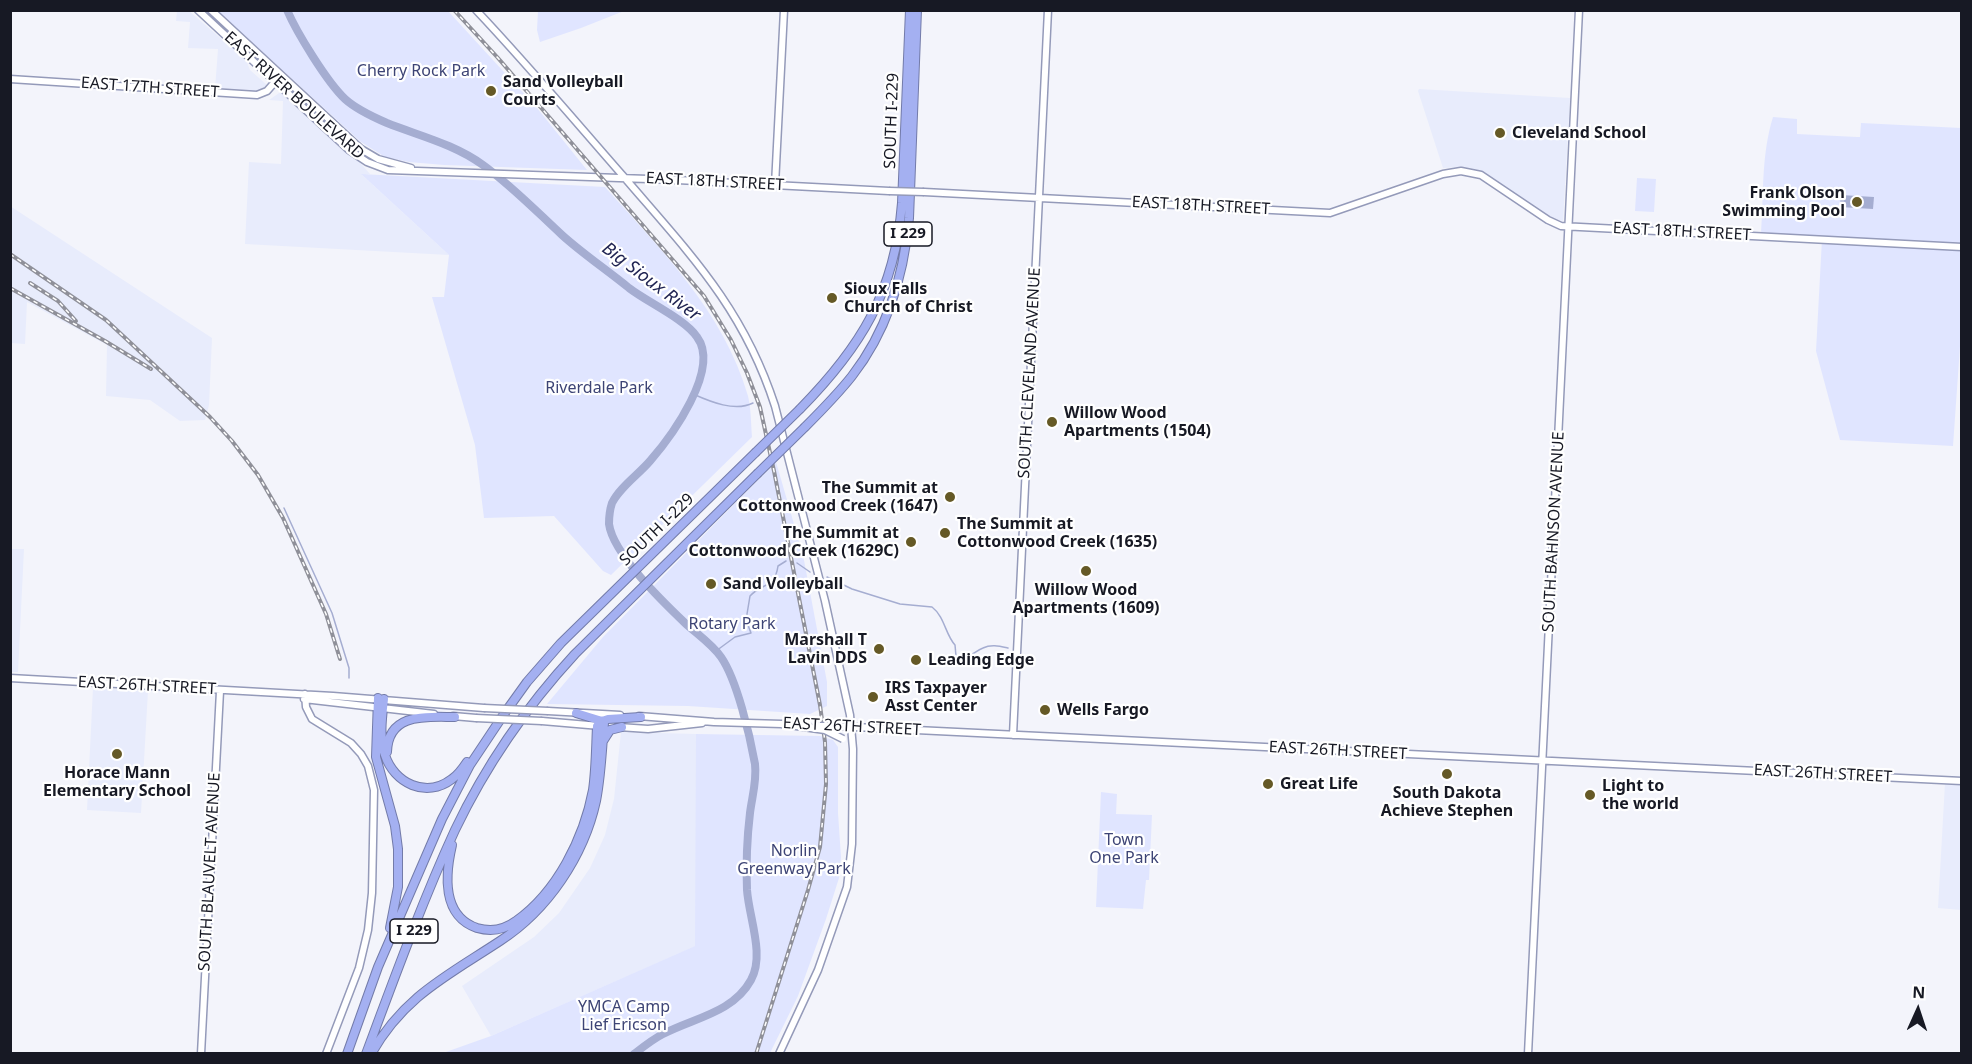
<!DOCTYPE html>
<style>
body{margin:0}
#map{position:relative;width:1972px;height:1064px;overflow:hidden;background:#f3f4fb;font-family:"Noto Sans",sans-serif}
canvas{display:block}
.frame{position:absolute;inset:0;border:12px solid #171924;pointer-events:none}
.north{position:absolute;left:1888px;top:980px;width:60px;height:60px;-webkit-text-stroke:4px #fff;paint-order:stroke;rotate:3deg;font-size:16px;font-weight:700;line-height:24px;text-align:center;color:#171924}
.north::after{content:'';display:block;margin:auto;width:21px;height:27px;background:#171924;clip-path:polygon(50% 0,100% 100%,50% 72%,0 100%)}
</style>
<div id="map">
<canvas width="1972" height="1064"></canvas>
<div class="frame"></div>
<div class="north">N</div>
</div>
<script>
const context = document.querySelector('canvas').getContext('2d');
context.lineJoin = 'round';
function fillPath(path, color) { context.fillStyle = color; context.fill(path, 'evenodd'); }
function trace(path, color, width, dash) { context.strokeStyle = color; context.lineWidth = width; context.lineCap = dash ? 'butt' : 'round'; context.setLineDash(dash || []); context.stroke(path); }
function write(font, color, halo, rows, align = 'center') {
  context.font = font + ' "Noto Sans",sans-serif'; context.lineWidth = 4.5; context.setLineDash([]); context.textBaseline = 'middle'; context.strokeStyle = halo; context.fillStyle = color; for (const [text, x, y, turn = 0] of rows) {
    context.save(); context.translate(x, y); context.rotate((+turn || 0) * Math.PI / 180); context.textAlign = isNaN(turn) ? turn : align; if (halo) context.strokeText(text, 0, 0); context.fillText(text, 0, 0); context.restore();
  }
}
const built = new Path2D(`
 M177 11H189L246 60 250 70 267 85 262 90 258 92 215 89 218 49 188 48 190 22 176 21Z
 M1419 89 1570 98 1563 221 1544 216 1478 171 1463 167 1443 168 1418 91Z
 M282 91 355 157 370 174 362 175 449 255 245 244 249 162 281 164 283 101 269 100Z
 M10 206 212 338 209 405 205 420 180 421 150 400 106 396 107 345 27 302 25 344 11 343Z
 M11 549H24L18 672H11Z
 M93 688 148 691 141 813 87 810Z
 M621 732 696 734V946L491 1036 462 986 534 937 559 913 590 868 605 835 614 799Z
 M1945 783 1961 784V910L1938 908Z`);
const green = new Path2D(`
 M218 11H448L537 108 587 170 444 165 409 162 385 157 361 142Z
 M538 11V10L624 11 581 28 540 42 537 30Z
 M1773 117 1797 119V134L1857 137H1860L1861 123 1961 128 1960 246 1962 247V318L1953 446 1840 440 1816 351 1822 239 1761 233C1764 193 1761 156 1773 117Z
 M361 174 605 187C661 250 724 312 748 396 751 408 751 424 752 437L611 575 603 571 554 516 484 518 475 445 432 297H444L449 255Z
 M1637 178 1656 179 1654 212 1635 211Z
 M776 462 803 555 827 682V706L810 714 688 706 547 704 603 637Z
 M696 734 820 736 833 740 838 747V813L841 857 839 878 826 919 798 996 770 1053H443L491 1036 695 946Z
 M1101 792 1117 794 1116 814 1152 815 1149 880H1146L1143 909 1096 907Z`);
const water = new Path2D(`
 M1841 195 1874 197 1873 209 1840 207Z`);
const stream = new Path2D(`
 M693 394C711 402 735 412 753 403
 M284 508 332 613 349 668V678
 M797 563 810 572
 M827 577 852 589 900 604 932 607C945 617 945 634 955 645L956 656C967 661 973 652 983 648 991 644 999 646 1008 648
 M716 651 735 637 751 633 746 620 750 596C762 583 775 588 778 566L786 561`);
const river = new Path2D(`
 M287 10C297 33 327 82 345 99 356 109 373 117 387 123 420 136 454 144 483 165 512 186 536 211 562 235 583 254 607 270 629 288 647 302 685 319 697 337 721 369 671 437 650 461 638 475 620 487 612 503 610 509 609 518 609 524 613 554 663 602 685 623 697 634 712 644 721 657 737 680 750 736 755 764 757 781 752 797 750 813 747 838 746 865 747 890 749 918 765 955 751 980 733 1013 693 1018 663 1034 653 1039 643 1047 634 1054`);
const secondary = new Path2D(`
 M198 10 349 150 367 162 388 170 677 180 889 191
 M211 10 361 149 378 159 411 168
 M476 10C527 64 575 121 624 177 689 253 743 307 775 406L825 601 850 715 853 749 852 844 847 887 818 970 779 1054
 M10 79 257 95 267 91 281 75
 M775 185 784 10
 M924 192 1330 213 1443 174 1461 171 1481 175 1548 220 1561 226 1962 247
 M10 678 333 696 484 708
 M305 694 306 707 312 719 351 743 361 754 368 766 374 790 372 893 368 930 359 968 326 1054
 M304 699 434 714
 M548 711 620 715
 M453 716 476 718
 M639 716 714 722 782 724
 M542 721 600 726
 M834 726 1962 781
 M619 727 648 729 702 723
 M1013 735 1048 10
 M201 1054 220 691
 M1528 1054 1579 10`);
const highway = new Path2D(`
 M800 409C861 347 895 292 902 203L910 10
 M805 427C821 411 837 395 852 376 887 331 904 275 909 218L917 10
 M378 698 376 757 395 826 398 849V887L390 928
 M384 699C382 717 379 738 385 755 394 783 426 799 452 779 458 775 463 768 467 762
 M576 713 602 721 608 719 641 717
 M603 741 610 730 622 727
 M387 752C388 712 427 717 455 717
 M452 845C445 875 442 916 477 928 491 932 504 930 516 921 557 892 584 838 593 790 596 769 596 747 597 726L602 721
 M347 1054 378 967 442 819 470 765 504 714 527 682 561 643 755 453
 M366 1054C394 979 422 902 455 830 486 765 527 706 575 654L757 474
 M371 1054C404 996 447 976 500 941 548 910 584 856 596 801 601 775 602 749 604 723L602 721`);
const rail = new Path2D(`
 M454 10 498 58 704 296 731 340 747 373 760 407 774 471 820 705 825 742 826 784 820 847 808 890 756 1054
 M10 254 106 320 210 417 232 441 258 475 283 518 326 614 340 659
 M30 283 58 301 76 321
 M10 288 105 341 151 369`);
const secondaryBridge = new Path2D(`
 M889 191 924 192
 M484 708 548 711
 M476 718 542 721
 M782 724 825 730 843 739
 M820 726H834`);
const highwayBridge = new Path2D(`
 M755 453 800 409
 M757 474 805 427`);
const markers = [
 [491,91,6,"#655926"],
 [1500,133,6,"#655926"],
 [1857,202,6,"#655926"],
 [832,298,6,"#655926"],
 [1052,422,6,"#655926"],
 [950,497,6,"#655926"],
 [945,533,6,"#655926"],
 [911,542,6,"#655926"],
 [1086,571,6,"#655926"],
 [711,584,6,"#655926"],
 [879,649,6,"#655926"],
 [916,660,6,"#655926"],
 [873,697,6,"#655926"],
 [1045,710,6,"#655926"],
 [117,754,6,"#655926"],
 [1447,774,6,"#655926"],
 [1268,784,6,"#655926"],
 [1590,795,6,"#655926"]
];
const shields = [
 [908,234,48],
 [414,931,48]
];
const shieldNames = [
 ["I 229",908,234],
 ["I 229",414,931]
];
const parkNames = [
 ["Cherry Rock Park",421,71],
 ["Riverdale Park",599,388],
 ["Rotary Park",732,624],
 ["Town",1124,840],
 ["One Park",1124,858],
 ["Norlin",794,851],
 ["Greenway Park",794,869],
 ["YMCA Camp",624,1007],
 ["Lief Ericson",624,1025]
];
const poiNames = [
 ["Sand Volleyball",503,82],
 ["Courts",503,100],
 ["Cleveland School",1512,133],
 ["Frank Olson",1845,193,"right"],
 ["Swimming Pool",1845,211,"right"],
 ["Sioux Falls",844,289],
 ["Church of Christ",844,307],
 ["Willow Wood",1064,413],
 ["Apartments (1504)",1064,431],
 ["The Summit at",938,488,"right"],
 ["Cottonwood Creek (1647)",938,506,"right"],
 ["The Summit at",957,524],
 ["Cottonwood Creek (1635)",957,542],
 ["The Summit at",899,533,"right"],
 ["Cottonwood Creek (1629C)",899,551,"right"],
 ["Sand Volleyball",723,584],
 ["Willow Wood",1086,590,"center"],
 ["Apartments (1609)",1086,608,"center"],
 ["Marshall T",867,640,"right"],
 ["Lavin DDS",867,658,"right"],
 ["Leading Edge",928,660],
 ["IRS Taxpayer",885,688],
 ["Asst Center",885,706],
 ["Wells Fargo",1057,710],
 ["Horace Mann",117,773,"center"],
 ["Elementary School",117,791,"center"],
 ["Great Life",1280,784],
 ["Light to",1602,786],
 ["the world",1602,804],
 ["South Dakota",1447,793,"center"],
 ["Achieve Stephen",1447,811,"center"]
];
const streetNames = [
 ["EAST 17TH STREET",150,88,4],
 ["EAST RIVER BOULEVARD",294,96,42],
 ["SOUTH I-229",892,121,-88],
 ["EAST 18TH STREET",715,182,3],
 ["EAST 18TH STREET",1201,206,3],
 ["EAST 18TH STREET",1682,232,3],
 ["SOUTH CLEVELAND AVENUE",1030,373,-87],
 ["SOUTH I-229",657,530,-44],
 ["SOUTH BAHNSON AVENUE",1554,532,-87],
 ["EAST 26TH STREET",147,686,3],
 ["EAST 26TH STREET",852,727,3],
 ["EAST 26TH STREET",1338,751,3],
 ["EAST 26TH STREET",1823,774,3],
 ["SOUTH BLAUVELT AVENUE",210,872,-87]
];
const waterNames = [
 ["Big Sioux River",651,282,37]
];
fillPath(built, '#e8ecfc');
fillPath(green, '#e0e5ff');
fillPath(water, '#a5add1');
trace(stream, '#a5add1', 1.5);
trace(river, '#a5add1', 8);
trace(secondary, '#949ab9', 9);
trace(highway, '#737ba9', 10);
trace(secondary, '#fff', 6);
trace(highway, '#a4b0f1', 8);
trace(rail, '#8f9099', 4);
trace(rail, '#fff', 1.5, [4.5]);
trace(secondaryBridge, '#949ab9', 9, []);
trace(highwayBridge, '#737ba9', 10, []);
trace(secondaryBridge, '#fff', 6);
trace(highwayBridge, '#a4b0f1', 8);
for (const [x, y, r, color] of markers) { const dot = new Path2D(); dot.arc(x, y, r, 0, 2 * Math.PI); context.fillStyle = color; context.fill(dot); trace(dot, '#fff', 2); }
for (const [x, y, w] of shields) { const box = new Path2D(); box.roundRect(x - w / 2, y - 12, w, 24, 4.5); context.fillStyle = '#fff'; context.fill(box); trace(box, '#171924', 1.5); }
write('bold 15px', '#171924', null, shieldNames);
write('16px', '#3d4475', '#fff', parkNames);
write('bold 16px', '#171924', '#fff', poiNames, 'left');
write('16px', '#171924', '#fff', streetNames);
write('italic 18px', '#212553', '#fff', waterNames);
</script>
